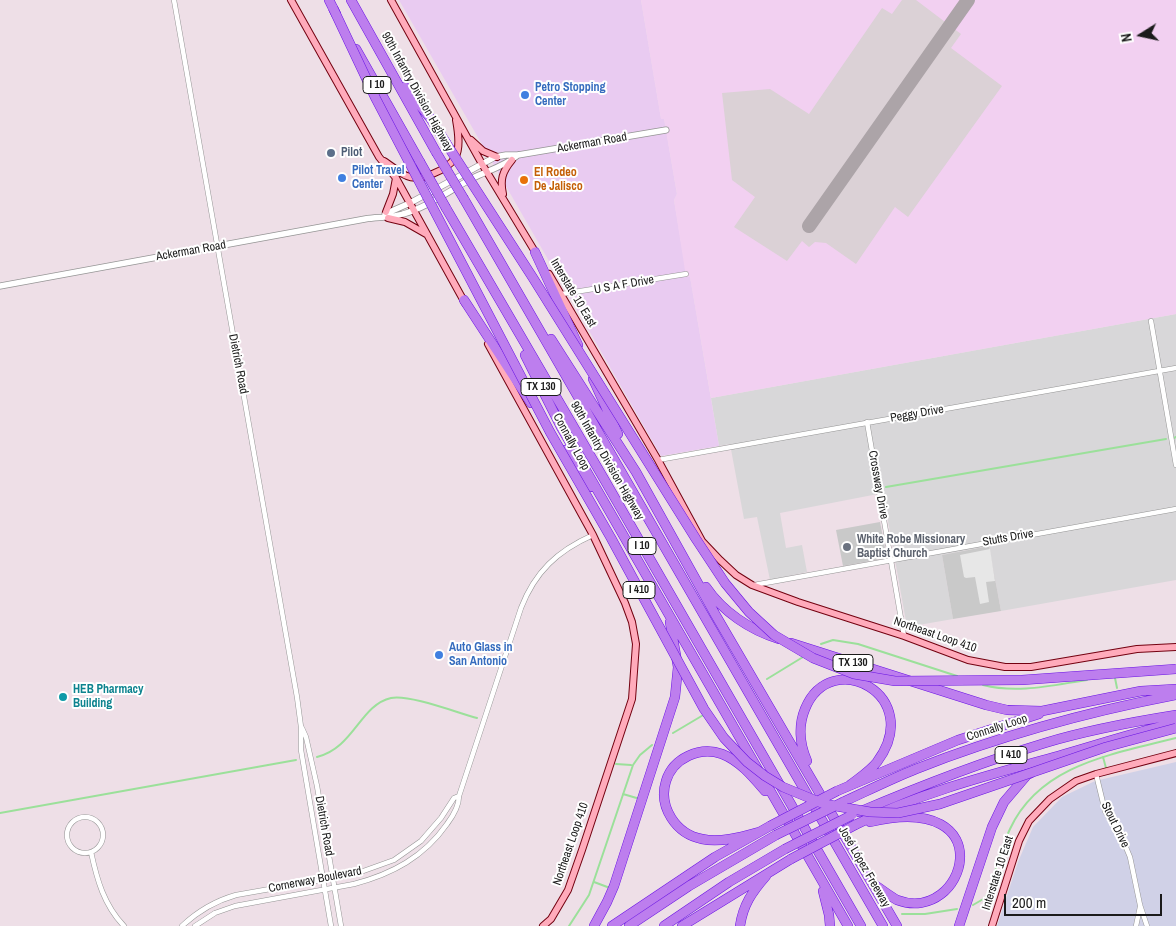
<!DOCTYPE html>
<meta charset="utf-8">
<style>
body{margin:0}
#map{position:relative;width:1176px;height:926px;overflow:hidden;background:#eedfe7;font-family:"Archivo Narrow",sans-serif}
canvas{display:block}
.north{position:absolute;left:1116px;top:10px;width:50px;height:50px;-webkit-text-stroke:4px #fff;paint-order:stroke;rotate:260deg;font-size:14px;font-weight:700;line-height:20px;text-align:center;color:#1b1b1b}
.north::after{content:'';display:block;margin:auto;width:18px;height:22px;background:#1b1b1b;clip-path:polygon(50% 0,100% 100%,50% 72%,0 100%)}
.scale{position:absolute;left:1004px;top:894px;width:158px;height:22px;box-sizing:border-box;border:2px solid #1b1b1b;border-top:0;padding-left:6px;font-size:15px;line-height:18px;white-space:nowrap;color:#1b1b1b;-webkit-text-stroke:4px #fff;paint-order:stroke}
</style>
<div id="map">
<canvas width="1176" height="926"></canvas>
<div class="north">N</div>
<div class="scale">200 m</div>
</div>
<script>
const context = document.querySelector('canvas').getContext('2d');
context.lineJoin = 'round';
function fillPath(path, color) { context.fillStyle = color; context.fill(path, 'evenodd'); }
function trace(path, color, width, dash) { context.strokeStyle = color; context.lineWidth = width; context.lineCap = dash ? 'butt' : 'round'; context.setLineDash(dash || []); context.stroke(path); }
function write(font, color, halo, rows, align = 'center') {
  context.font = font + ' "Archivo Narrow",sans-serif'; context.lineWidth = 4; context.setLineDash([]); context.textBaseline = 'middle'; context.strokeStyle = halo; context.fillStyle = color; for (const [text, x, y, turn = 0] of rows) {
    context.save(); context.translate(x, y); context.rotate((+turn || 0) * Math.PI / 180); context.textAlign = isNaN(turn) ? turn : align; if (halo) context.strokeText(text, 0, 0); context.fillText(text, 0, 0); context.restore();
  }
}
const residential = new Path2D(`
 M1176 314V580L1001 611 989 546 942 555 953 619 907 627 883 493 780 513 786 548 802 545 807 572 770 580 757 517 744 519 730 444 719 446 711 398Z`);
const commercial = new Path2D(`
 M399 0H641L661 118H664L677 194 674 200 687 277 690 276 719 446 661 456Z`);
const industrial = new Path2D(`
 M1176 762V926H997L1018 862 1033 827 1062 797 1095 781Z`);
const religious = new Path2D(`
 M880 522 887 558 843 566 836 530Z
 M989 546 1001 611 953 619 942 555Z`);
const military = new Path2D(`
 M641 0H1176V314L711 398 690 277H686L674 200 677 194 664 119H661Z`);
const airport = new Path2D(`
 M902 0H916L961 34 951 48 1002 86 908 217 895 207 856 264 826 243 815 242 809 247 802 241 787 261 734 227 755 197 732 180 722 93 770 89 809 114 882 8 892 14Z`);
const parking = new Path2D(`
 M990 549 995 581 986 582 989 602 980 604 975 577 966 578 964 577 960 555Z`);
const stream = new Path2D(`
 M1174 438 1176 437
 M886 487 1166 439
 M821 644 833 640 858 644 957 676
 M1115 678 1117 688
 M767 679 803 657
 M983 685C1018 694 1053 685 1087 680
 M673 733 705 714
 M317 757C354 748 360 705 391 698 409 694 458 713 477 718
 M1103 757 1106 768
 M616 764 631 765
 M623 794 640 799
 M0 813 296 760
 M594 882 610 888
 M973 905 985 898 989 891C996 870 1001 848 1010 829 1040 764 1114 754 1176 738
 M902 914H925L957 909
 M569 926 589 895 633 765 640 755 652 745`);
const taxiway = new Path2D(`
 M809 226 968 0`);
const minor = new Path2D(`
 M174 0 297 697 301 727V750L331 926
 M562 294 686 274
 M1151 321 1176 465
 M867 422 904 636
 M658 460 1176 368
 M754 585 1176 509
 M302 728 306 737 317 786 341 926
 M1096 774 1105 811 1122 838 1130 857 1140 905 1147 926
 M67 835a18 18 0 1 1 36 0a18 18 0 1 1-36 0Z
 M91 852C97 880 104 905 124 926
 M182 926C198 911 215 901 236 895L355 874 394 860 421 841 441 818 454 798 459 796
 M195 926 215 913 235 906 354 884C392 874 424 857 447 824 453 816 459 806 459 796L521 608C535 572 557 551 593 535
 M1136 926 1140 907`);
const tertiary = new Path2D(`
 M385 214 410 203 495 157 506 155H518L666 130
 M0 286 365 219C378 217 391 218 403 214 428 207 450 190 473 178 487 171 505 166 518 155`);
const secondary = new Path2D(`
 M291 0 379 157 396 178 465 303
 M391 0 482 164 537 255
 M471 140 483 151 497 157
 M384 161C391 165 399 173 407 176 420 182 447 170 455 158 461 148 458 131 456 120
 M503 194C500 180 502 172 512 160
 M386 212 393 194 396 178
 M388 218 405 222 426 234
 M549 274 658 460 702 541 720 560 736 575 752 585 798 602 904 636 968 660 1005 667H1031L1137 649 1176 647
 M488 344 593 535 625 603 632 622 636 644 632 699 582 850 568 890 551 919 543 926
 M992 926 1019 841 1029 821 1050 799 1076 781 1096 774 1176 753`);
const motorway = new Path2D(`
 M329 0 336 14
 M351 0 436 152
 M356 49 420 162
 M405 87 431 119 446 143
 M464 199 883 926
 M446 208 604 479 861 926
 M535 252 578 345
 M464 300 531 403
 M551 339 636 472 715 614 897 926
 M525 355 561 427 848 926
 M593 379 618 434
 M565 450 590 487
 M706 587C723 612 750 630 779 639
 M791 643 986 705 1007 710 1042 711 1141 691 1176 689
 M807 761C800 745 798 726 805 709 831 645 926 696 877 762 870 771 859 778 850 785
 M837 791 958 740 1039 714
 M843 802C867 791 891 779 916 769 1000 736 1087 712 1176 695
 M859 812C920 786 982 762 1045 743 1088 730 1132 722 1176 715
 M870 822C1005 790 966 926 897 900 890 896 882 890 875 885
 M855 825C919 793 989 775 1058 756 1097 745 1136 732 1176 723
 M759 832C741 837 720 843 702 839 676 834 658 807 666 781 673 758 700 746 722 754 740 761 753 777 765 791
 M823 891 829 915 830 926
 M594 926 607 902 614 886 675 697 678 667 670 622
 M612 926 715 857 770 826
 M629 926 689 886 776 835
 M664 926 729 882 785 849
 M682 926 791 859
 M740 926C743 905 752 892 766 876
 M959 926 992 827 1004 802 1027 775 1031 773`);
const motorwayBridge = new Path2D(`
 M333 8 376 99 550 432 611 538 704 709 724 738 747 762 765 776 783 787 824 804 870 812 898 813 940 804 1106 747 1176 728
 M446 143 533 278 696 539 725 583 749 612 774 635 813 658 854 674 895 681 1022 680 1176 669
 M436 152 464 199
 M420 162 446 208
 M770 826 837 791
 M776 835 843 802
 M785 849 852 815
 M791 859 855 825`);
const markers = [
 [525,95,5,"#3f7fe0"],
 [331,153,5,"#5c6f8a"],
 [342,178,5,"#3f7fe0"],
 [524,180,5,"#e8710a"],
 [847,547,5,"#6b7280"],
 [439,655,5,"#3f7fe0"],
 [63,697,5,"#0f9aa8"]
];
const shields = [
 [377,85,28],
 [541,387,40],
 [642,546,28],
 [639,590,32],
 [853,663,40],
 [1011,755,32]
];
const shieldNames = [
 ["I 10",377,85],
 ["TX 130",541,387],
 ["I 10",642,546],
 ["I 410",639,590],
 ["TX 130",853,663],
 ["I 410",1011,755]
];
const shopNames = [
 ["Petro Stopping",535,88],
 ["Center",535,102],
 ["Pilot Travel",352,171],
 ["Center",352,185],
 ["Auto Glass in",449,648],
 ["San Antonio",449,662]
];
const streetNames = [
 ["90th Infantry Division Highway",417,92,61],
 ["Ackerman Road",592,143,-10],
 ["Ackerman Road",191,251,-10],
 ["U S A F Drive",624,285,-10],
 ["Interstate 10 East",573,293,59],
 ["Dietrich Road",238,364,79],
 ["Peggy Drive",917,414,-10],
 ["Connally Loop",571,442,61],
 ["90th Infantry Division Highway",607,461,60],
 ["Crossway Drive",878,485,80],
 ["Stutts Drive",1008,538,-10],
 ["Northeast Loop 410",935,635,19],
 ["Connally Loop",997,728,-18],
 ["Stout Drive",1115,825,64],
 ["Dietrich Road",324,826,80],
 ["Northeast Loop 410",571,844,-71],
 ["José López Freeway",864,867,60],
 ["Interstate 10 East",998,873,-72],
 ["Cornerway Boulevard",315,880,-11]
];
const serviceNames = [
 ["Pilot",341,153]
];
const foodNames = [
 ["El Rodeo",534,173],
 ["De Jalisco",534,187]
];
const worshipNames = [
 ["White Robe Missionary",857,540],
 ["Baptist Church",857,554]
];
const cultureNames = [
 ["HEB Pharmacy",73,690],
 ["Building",73,704]
];
fillPath(residential, '#d8d7d9');
fillPath(commercial, '#e9cbf1');
fillPath(industrial, '#d0d1e7');
fillPath(religious, '#c9c9c9');
fillPath(military, '#f2d0f1');
fillPath(airport, '#dbd1d6');
fillPath(parking, '#e7e7e7');
trace(stream, '#9be09a', 2);
trace(taxiway, '#aca4a8', 14);
trace(minor, '#959595', 5.5);
trace(tertiary, '#959595', 7);
trace(secondary, '#730010', 8);
trace(motorway, '#6914e3', 10);
trace(minor, '#fff', 4.5);
trace(tertiary, '#fff', 5.5);
trace(secondary, '#ffabbb', 6);
trace(motorway, '#bd7eee', 9);
trace(motorwayBridge, '#6914e3', 10, []);
trace(motorwayBridge, '#bd7eee', 9);
for (const [x, y, r, color] of markers) { const dot = new Path2D(); dot.arc(x, y, r, 0, 2 * Math.PI); context.fillStyle = color; context.fill(dot); trace(dot, '#fff', 2); }
for (const [x, y, w] of shields) { const box = new Path2D(); box.roundRect(x - w / 2, y - 8.5, w, 17, 4); context.fillStyle = '#fff'; context.fill(box); trace(box, '#1b1b1b', 1); }
write('bold 11px', '#1b1b1b', null, shieldNames);
write('bold 12px', '#366cbe', '#fff', shopNames, 'left');
write('12px', '#1b1b1b', '#fff', streetNames);
write('bold 12px', '#4e5e75', '#fff', serviceNames, 'left');
write('bold 12px', '#c56008', '#fff', foodNames, 'left');
write('bold 12px', '#5b616d', '#fff', worshipNames, 'left');
write('bold 12px', '#0d838f', '#fff', cultureNames, 'left');
</script>
